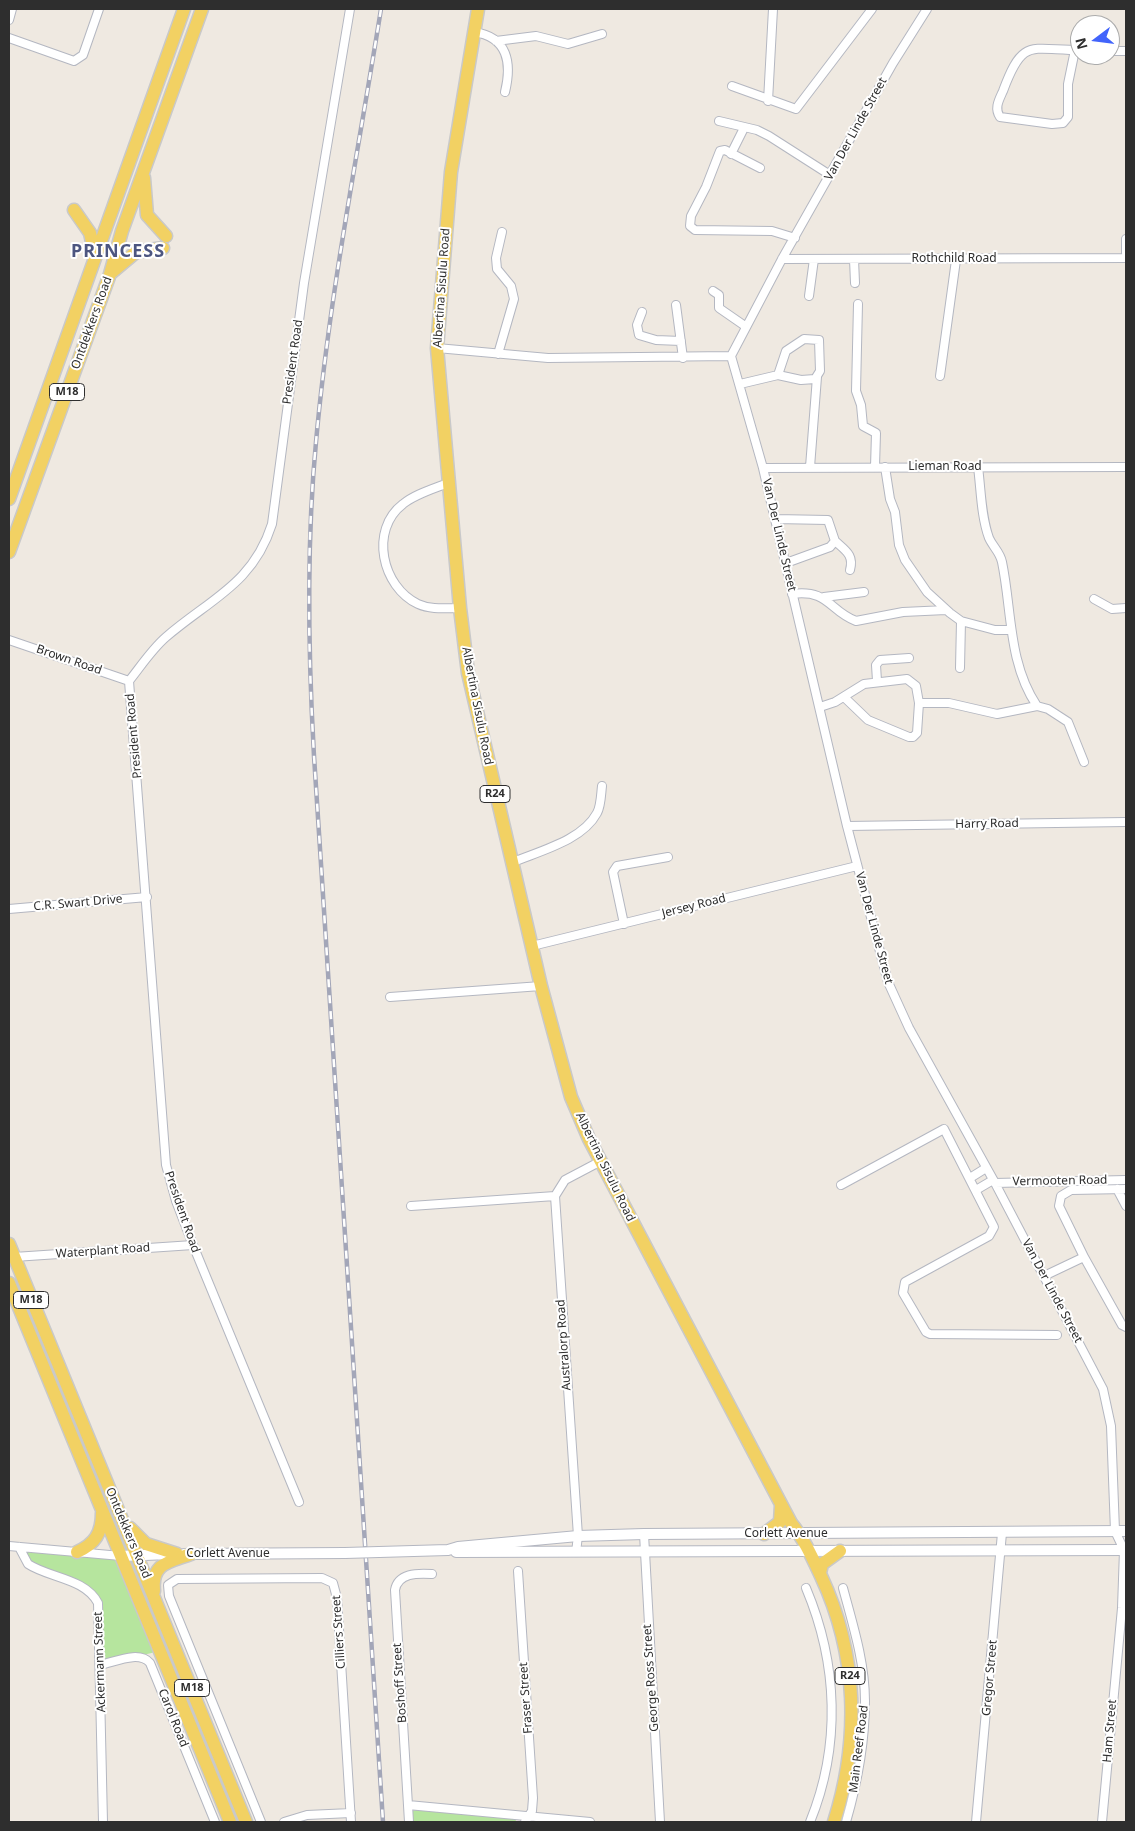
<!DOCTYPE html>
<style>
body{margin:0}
#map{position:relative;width:1135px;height:1831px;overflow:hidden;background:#efe9e1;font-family:"Noto Sans",sans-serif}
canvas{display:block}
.frame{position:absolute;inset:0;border:10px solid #2e2e2e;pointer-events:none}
.north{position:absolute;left:1070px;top:15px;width:50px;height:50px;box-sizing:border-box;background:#fff;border:1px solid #ababab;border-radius:50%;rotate:255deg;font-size:14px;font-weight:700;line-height:20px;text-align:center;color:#2e2e2e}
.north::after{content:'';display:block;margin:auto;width:18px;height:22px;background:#4264fb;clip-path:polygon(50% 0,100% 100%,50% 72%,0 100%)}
</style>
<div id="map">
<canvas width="1135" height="1831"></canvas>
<div class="frame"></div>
<div class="north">N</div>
</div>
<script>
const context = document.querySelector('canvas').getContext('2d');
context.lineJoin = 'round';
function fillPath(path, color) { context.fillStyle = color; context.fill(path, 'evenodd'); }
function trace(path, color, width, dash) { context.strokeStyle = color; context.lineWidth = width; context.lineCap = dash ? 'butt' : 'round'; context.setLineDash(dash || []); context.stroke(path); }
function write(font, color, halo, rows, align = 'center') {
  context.font = font + ' "Noto Sans",sans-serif'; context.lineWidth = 4; context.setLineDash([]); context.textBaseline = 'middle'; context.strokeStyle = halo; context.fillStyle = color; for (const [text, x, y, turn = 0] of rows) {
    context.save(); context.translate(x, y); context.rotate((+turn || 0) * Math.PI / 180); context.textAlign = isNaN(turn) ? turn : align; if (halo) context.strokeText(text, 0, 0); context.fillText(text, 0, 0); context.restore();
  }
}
const green = new Path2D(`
 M19 1547 121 1556 160 1651 100 1665 93 1595 31 1566Z
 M419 1809 514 1818 517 1822H411L413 1811Z`);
const minor = new Path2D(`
 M9 20 12 9
 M474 32C508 37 512 63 505 92
 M9 38 74 61 83 55 99 9
 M496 41 536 36 568 44 602 34
 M1075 50 1068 84V117L1063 123 1052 124 1000 117C994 108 999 100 1003 91 1023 37 1030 50 1080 50
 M1110 51H1126
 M732 86 796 109 872 9
 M768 101 773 9
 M719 121 757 130 769 136 830 175
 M731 154 744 128
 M760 168 725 150 720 151 706 187 691 216 690 226 695 230 772 231 795 238
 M1126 239V253
 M782 259 1126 258
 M854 259 855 283
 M713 291 719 295V308L745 326
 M809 296 814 259
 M858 304 856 391 861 405 863 426 876 433 875 467
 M676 305 683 358
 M642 312 637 325 639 335 656 340 681 341
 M437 348 548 358 731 356 782 259 893 63 927 9
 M498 354 514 299 511 286 497 269 496 258 502 232
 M731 356 763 468 847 826 888 982 909 1028 995 1183 1103 1389 1111 1426 1115 1531 1124 1550 1122 1608 1102 1822
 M940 376 956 260
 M740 384 778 375 801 380 815 379 820 371 819 340 804 339 786 351 778 375
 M810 467 817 377
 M885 467 890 499 895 512 899 545 905 560 927 592 950 613 961 621 995 630H1010
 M978 467C981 490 981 516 989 538 993 547 1000 552 1002 562 1012 610 1008 663 1037 706
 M763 468 1126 467
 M448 483C433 489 415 494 403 504 369 530 382 587 418 604 431 610 446 608 460 608
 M775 519 828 520 835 541 830 547 786 563
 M835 541C846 551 854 555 850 570
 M792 594C829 589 829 611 856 621L903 612 946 610
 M824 597 864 592
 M1094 599 1112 609 1126 608
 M9 640 129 681
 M960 668 961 621
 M877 681 876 665 880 660 909 658
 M919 703H949L997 714 1037 706 1048 709 1068 722 1084 762
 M820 707 835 702 864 684 907 679 916 686 919 703 917 733 913 737H909L868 720 844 697
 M847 826 1126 822
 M511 863C539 851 582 841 597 813 601 806 601 794 602 786
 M9 909 147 897
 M624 924 613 872 617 866 668 857
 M532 946 857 866
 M390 997 541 986
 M970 1178 986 1168
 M995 1183 1126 1180
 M841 1185 944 1129 994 1227 989 1236 905 1282 903 1293 926 1332 930 1334 1057 1335
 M1117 1189 1126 1206
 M976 1190 993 1180
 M411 1206 555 1196
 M14 1257 193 1245
 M1084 1257 1122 1325 1126 1327
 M1044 1276 1084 1257 1059 1206 1061 1196 1071 1190 1126 1189
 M299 1502 193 1245 176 1201 166 1165 129 681C141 666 152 649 166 637 210 599 253 584 272 524L304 283 350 9
 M644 1534 660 1822
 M9 1546 121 1556
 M19 1547 28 1564C49 1578 85 1578 98 1603L103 1822
 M576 1552 578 1536 555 1196 565 1180 601 1161
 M518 1571 533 1798 532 1811 525 1822
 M806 1588C838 1664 841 1746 810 1822
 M843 1588C853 1625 865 1663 865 1701 865 1741 857 1784 846 1822
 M100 1665C115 1662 139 1650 150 1663L215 1822
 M408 1805 590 1822
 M261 1822 169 1596 168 1585 177 1579 322 1578 333 1583 337 1598 351 1822
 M284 1822 307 1815 351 1813
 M409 1822 395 1590C398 1573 417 1573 432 1574
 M976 1822 1002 1533`);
const tertiary = new Path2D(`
 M379 1552 448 1550 458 1547 578 1536 644 1534 1126 1531
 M456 1552 1126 1550
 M184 1554 345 1553
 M121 1556 169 1554`);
const primary = new Path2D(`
 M478 9 451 172 437 348 460 608 468 673 541 986 571 1097 589 1139 791 1523C804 1539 812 1557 821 1576 858 1655 860 1740 834 1822
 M144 178 147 215 166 236
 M74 210 90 233 95 255
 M111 273 136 252 163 248
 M9 499 184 9
 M9 552 110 274 122 231 202 9
 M9 1244 246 1822
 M9 1283 230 1822
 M130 1528 146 1544 177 1554
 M764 1534 780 1522 781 1505
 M77 1552C95 1544 102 1533 102 1513
 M820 1573 822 1564 840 1551
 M154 1591C151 1563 169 1562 191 1554`);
const rail = new Path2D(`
 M381 9C358 153 329 297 316 442 306 547 308 651 314 756L383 1822`);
const tertiaryBridge = new Path2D(`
 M345 1553 379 1552`);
const shields = [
 [67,392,35],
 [495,794,30],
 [31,1300,35],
 [850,1676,30],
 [192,1688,35]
];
const shieldNames = [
 ["M18",67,392],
 ["R24",495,794],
 ["M18",31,1300],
 ["R24",850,1676],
 ["M18",192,1688]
];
const streetNames = [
 ["Van Der Linde Street",856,129,-61],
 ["Rothchild Road",954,259],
 ["Albertina Sisulu Road",442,288,-86],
 ["Ontdekkers Road",92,323,-70],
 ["President Road",293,362,-82],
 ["Lieman Road",945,467],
 ["Van Der Linde Street",779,535,77],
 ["Brown Road",69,660,19],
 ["Albertina Sisulu Road",477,706,79],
 ["President Road",134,736,-95],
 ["Harry Road",987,824,-1],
 ["C.R. Swart Drive",78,903,-5],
 ["Jersey Road",694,906,-14],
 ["Van Der Linde Street",874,928,75],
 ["Albertina Sisulu Road",605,1167,64],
 ["Vermooten Road",1060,1181,-1],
 ["President Road",182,1212,71],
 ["Waterplant Road",103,1251,-4],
 ["Van Der Linde Street",1052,1291,62],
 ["Australorp Road",564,1345,-94],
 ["Ontdekkers Road",128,1533,67],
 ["Corlett Avenue",786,1534],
 ["Corlett Avenue",228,1554],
 ["Cilliers Street",339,1632,-94],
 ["Ackermann Street",100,1662,-92],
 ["George Ross Street",651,1678,-94],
 ["Gregor Street",990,1678,-85],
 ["Boshoff Street",400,1683,-94],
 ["Fraser Street",526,1698,-94],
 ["Carol Road",173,1718,68],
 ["Ham Street",1110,1731,-85],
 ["Main Reef Road",859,1749,-83]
];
const districtNames = [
 ["PRINCESS",118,252]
];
fillPath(green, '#b6e59e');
trace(minor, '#b4b7c1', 10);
trace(tertiary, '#b4b7c1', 12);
trace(primary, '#c9c9c9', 15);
trace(minor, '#fff', 8);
trace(tertiary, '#fff', 10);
trace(primary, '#f2d163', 12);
trace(rail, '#a3a6b8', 4.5);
trace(rail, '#fff', 2.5, [8]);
trace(tertiaryBridge, '#b4b7c1', 12, []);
trace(tertiaryBridge, '#fff', 10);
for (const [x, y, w] of shields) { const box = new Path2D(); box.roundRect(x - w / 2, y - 8.5, w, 17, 4); context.fillStyle = '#fff'; context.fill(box); trace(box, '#2e2e2e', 1); }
write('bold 11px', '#2e2e2e', null, shieldNames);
write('12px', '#2e2e2e', '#fff', streetNames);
context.letterSpacing = '1px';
write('bold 18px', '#4d5680', '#fff', districtNames);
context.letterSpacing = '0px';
</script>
